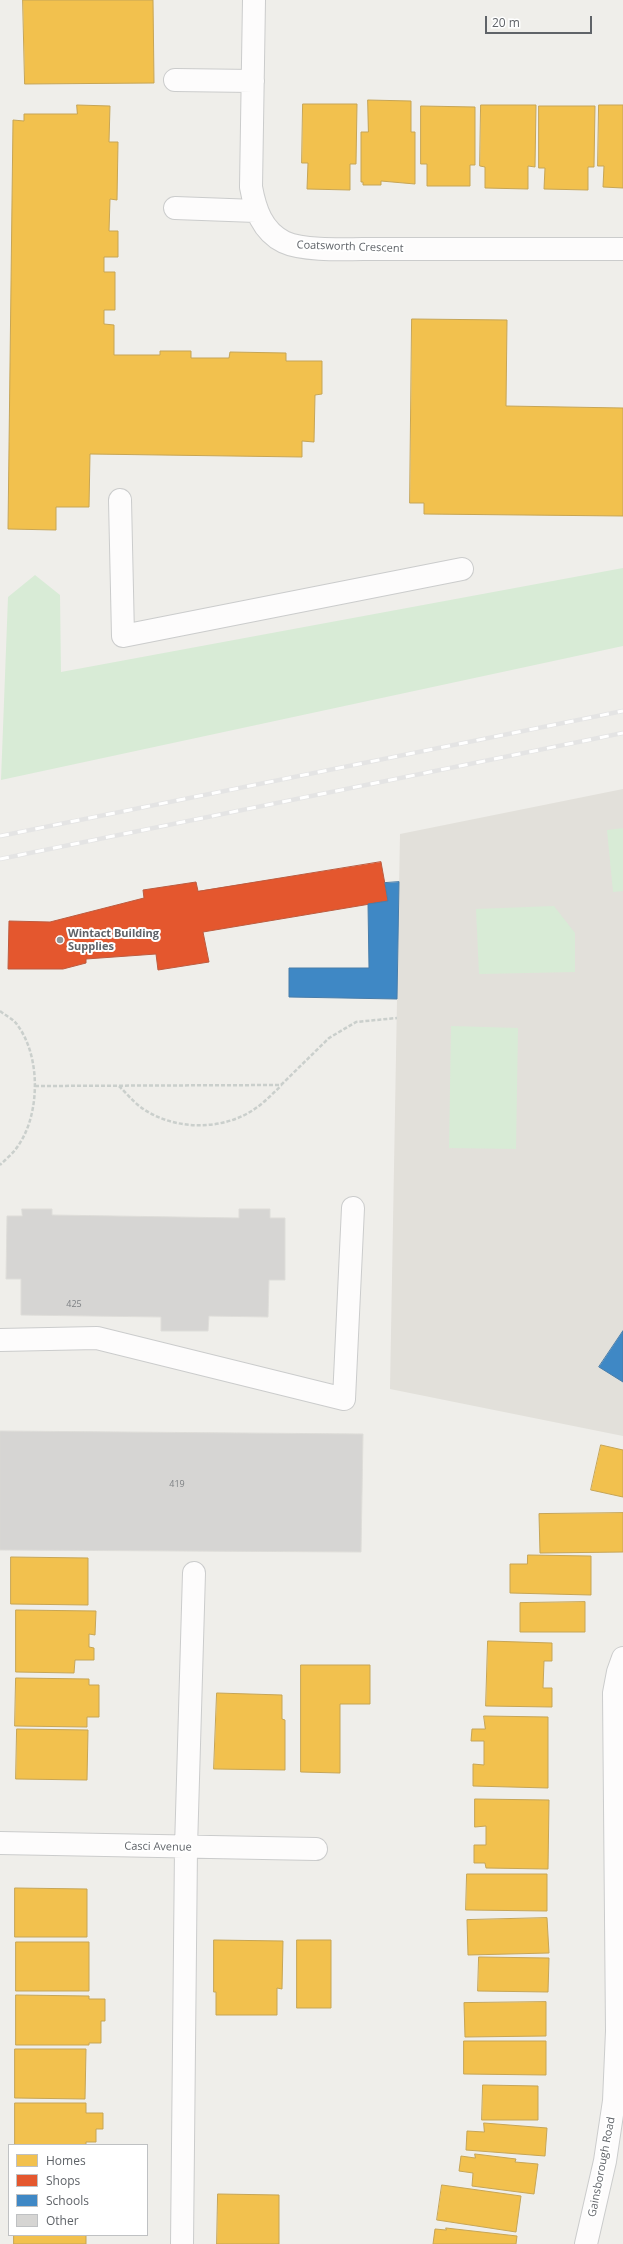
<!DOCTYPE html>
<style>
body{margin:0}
#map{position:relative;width:623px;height:2244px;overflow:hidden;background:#efeeea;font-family:"Open Sans",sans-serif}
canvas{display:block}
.legend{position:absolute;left:8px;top:2144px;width:140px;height:92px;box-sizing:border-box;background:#fff;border:1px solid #bfc1c3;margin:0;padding:5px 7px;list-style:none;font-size:12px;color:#5f6368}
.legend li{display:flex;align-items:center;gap:8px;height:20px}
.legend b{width:20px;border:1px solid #bfc1c3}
.scale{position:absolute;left:485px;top:16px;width:107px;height:18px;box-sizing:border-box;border:2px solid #5f6368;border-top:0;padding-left:5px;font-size:12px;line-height:14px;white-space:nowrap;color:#5f6368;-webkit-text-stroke:3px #fff;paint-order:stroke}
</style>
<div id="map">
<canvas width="623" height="2244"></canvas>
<ul class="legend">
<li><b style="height:11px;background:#f2c14e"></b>Homes</li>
<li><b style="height:11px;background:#e4572e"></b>Shops</li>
<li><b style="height:11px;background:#3f88c5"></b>Schools</li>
<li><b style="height:11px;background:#d6d5d3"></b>Other</li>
</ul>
<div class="scale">20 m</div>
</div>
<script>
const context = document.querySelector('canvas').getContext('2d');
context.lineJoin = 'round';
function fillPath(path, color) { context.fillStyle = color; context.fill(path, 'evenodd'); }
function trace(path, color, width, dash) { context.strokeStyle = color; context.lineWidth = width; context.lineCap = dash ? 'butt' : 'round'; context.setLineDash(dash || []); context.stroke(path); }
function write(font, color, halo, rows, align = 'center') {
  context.font = font + ' "Open Sans",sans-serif'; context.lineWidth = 4; context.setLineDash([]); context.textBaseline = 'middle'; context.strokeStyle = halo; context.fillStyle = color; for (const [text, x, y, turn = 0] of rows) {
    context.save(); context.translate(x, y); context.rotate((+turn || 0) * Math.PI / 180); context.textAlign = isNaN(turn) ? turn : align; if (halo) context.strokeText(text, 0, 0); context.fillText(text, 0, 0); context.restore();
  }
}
const education = new Path2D(`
 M623 789V1436L390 1389 400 834Z`);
const green = new Path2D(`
 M623 568V646L1 780 8 597 35 575 60 595 61 672Z
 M623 828V891L613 892 607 830Z
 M554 906 575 933V972L479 974 476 909Z
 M451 1026 518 1028 516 1149 449 1148Z`);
const homes = new Path2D(`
 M23 0H153L154 83 25 84Z
 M368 100 411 101V132H415V184L381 181V185H363V182H361V132H368Z
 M303 104H357L356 164H350V190L307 189 308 163H302Z
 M77 105 110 106 109 142H118L117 200 110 199 109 231H118V257H104V272H115V310H104V324L114 325V355H160V351H191V358H229L230 352 286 353V361H322V394L315 395 314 442 302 441V457L90 454 89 507H56V530L8 529 13 120 24 121V114H77Z
 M481 105H536L535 167 528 166V189L485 188V167L480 166Z
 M599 105H623V188L603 187 604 166H598Z
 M421 106 475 107V165H470V186H427V164H421Z
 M539 106H595L594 167H588V190L544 189 545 168H539Z
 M412 319 507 320 506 406 623 408V516L424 514V503H410Z
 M601 1445 623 1450V1497L591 1490Z
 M623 1513V1552L540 1553 539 1514Z
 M528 1555 591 1556V1595L510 1593V1564H527Z
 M11 1557 88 1558V1605L11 1604Z
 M585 1602V1632H520V1603Z
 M16 1610 96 1611 95 1635 89 1634V1647L94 1648V1660H75L74 1673 16 1672Z
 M488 1641 552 1643V1661H544L543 1688H552V1707L486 1706Z
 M301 1665H370V1704H340V1773L301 1772Z
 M16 1678 89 1679V1685H99V1717H87V1727L15 1726Z
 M217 1693 282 1695V1719L285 1720V1770L214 1769Z
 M484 1716 548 1717V1788L473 1786V1764L484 1765V1741H471L472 1729H485Z
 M17 1729 88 1730 87 1780 16 1779Z
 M475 1799 549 1800 548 1869 486 1868 485 1863H474V1845H486V1826L475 1827Z
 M467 1874H547V1911L466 1910Z
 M15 1888 87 1889V1937H15Z
 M547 1918 549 1953 468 1955 467 1920Z
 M214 1940 283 1941 282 1989 277 1988V2015H216V1992H214Z
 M297 1940H331V2008H297Z
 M16 1942H89V1991H16Z
 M479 1957 549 1958 548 1992 478 1991Z
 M16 1995 89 1996V1999H105V2021H101V2043H89V2045H16Z
 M546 2002V2036L465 2037 464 2003Z
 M464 2041H546V2075L464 2074Z
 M15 2049H86L85 2099 15 2098Z
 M483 2085 538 2086V2120H482Z
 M15 2103H86V2113H103V2129H96V2142H86V2145H15Z
 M484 2123 547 2128 545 2156 466 2150 467 2131 484 2132Z
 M475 2154 516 2159 515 2162 538 2164 534 2194 472 2186 473 2173 459 2171 461 2156 475 2158Z
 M442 2185 521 2196 516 2232 437 2220Z
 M218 2194 279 2195V2244H217Z
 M446 2228 517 2236 516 2244H433L435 2229 446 2230Z
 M14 2235H86V2244H14Z`);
const shops = new Path2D(`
 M381 862 388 901 203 932 209 962 158 970 156 954 86 959V963L63 969H8L9 921 50 922 144 898 143 890 196 882 198 891Z`);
const schools = new Path2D(`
 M399 882 397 999 289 997V968H369L368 904 388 901 385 883Z
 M623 1331V1382L599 1367Z`);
const building = new Path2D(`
 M22 1209H52V1215L239 1218V1209H270V1218H285V1280H269L268 1317 209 1316 208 1331H161V1317L21 1315V1279H6L7 1216H22Z
 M0 1431 363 1434 361 1552 0 1550Z`);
const path = new Path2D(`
 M0 1011C5 1015 11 1018 15 1022 42 1054 41 1118 15 1150 11 1155 5 1160 0 1165
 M35 1086 281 1085 329 1038 356 1022 397 1018
 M119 1086C125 1092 131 1099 138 1105 170 1131 223 1132 256 1108 265 1102 273 1093 281 1086`);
const minor = new Path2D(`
 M254 0 251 187C255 209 262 231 284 242 307 253 362 248 389 249 467 249 545 249 623 249
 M175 80 253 81
 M175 208 256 211
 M120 500 123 636 462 569
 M0 1340 97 1338 344 1399 353 1208
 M0 1843 316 1849
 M182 2244 186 1848 194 1573
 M586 2244 605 2161 614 2101 617 2031 614 1693 618 1672 623 1658`);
const rail = new Path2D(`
 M0 836 623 711
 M0 859 623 733`);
const markers = [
 [60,940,4,"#919496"]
];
const numberNames = [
 ["425",74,1304],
 ["419",177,1484]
];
const streetNames = [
 ["Coatsworth Crescent",350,247,2],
 ["Casci Avenue",158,1847,1],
 ["Gainsborough Road",602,2167,-79]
];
const poiNames = [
 ["Wintact Building",68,934],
 ["Supplies",68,947]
];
fillPath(education, '#e2e0da');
fillPath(green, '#d8ebd6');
fillPath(homes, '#f2c14e');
trace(homes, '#c6a556', 1);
fillPath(shops, '#e4572e');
trace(shops, '#bc5b3f', 1);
fillPath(schools, '#3f88c5');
trace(schools, '#497da9', 1);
fillPath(building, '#d6d5d3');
trace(building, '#deddd9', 1);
trace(minor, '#cbcccc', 24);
trace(path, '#cacfcc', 2.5, [4, 2]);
trace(minor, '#fdfcfc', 22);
trace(rail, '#e4e4e4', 4.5);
trace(rail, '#fff', 3, [9]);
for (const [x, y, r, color] of markers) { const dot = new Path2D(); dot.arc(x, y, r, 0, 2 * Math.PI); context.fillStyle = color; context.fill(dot); trace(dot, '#fff', 1.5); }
write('9px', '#7e8184', null, numberNames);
write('11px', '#5f6368', '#fff', streetNames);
write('bold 11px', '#5f6368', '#fff', poiNames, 'left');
</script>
